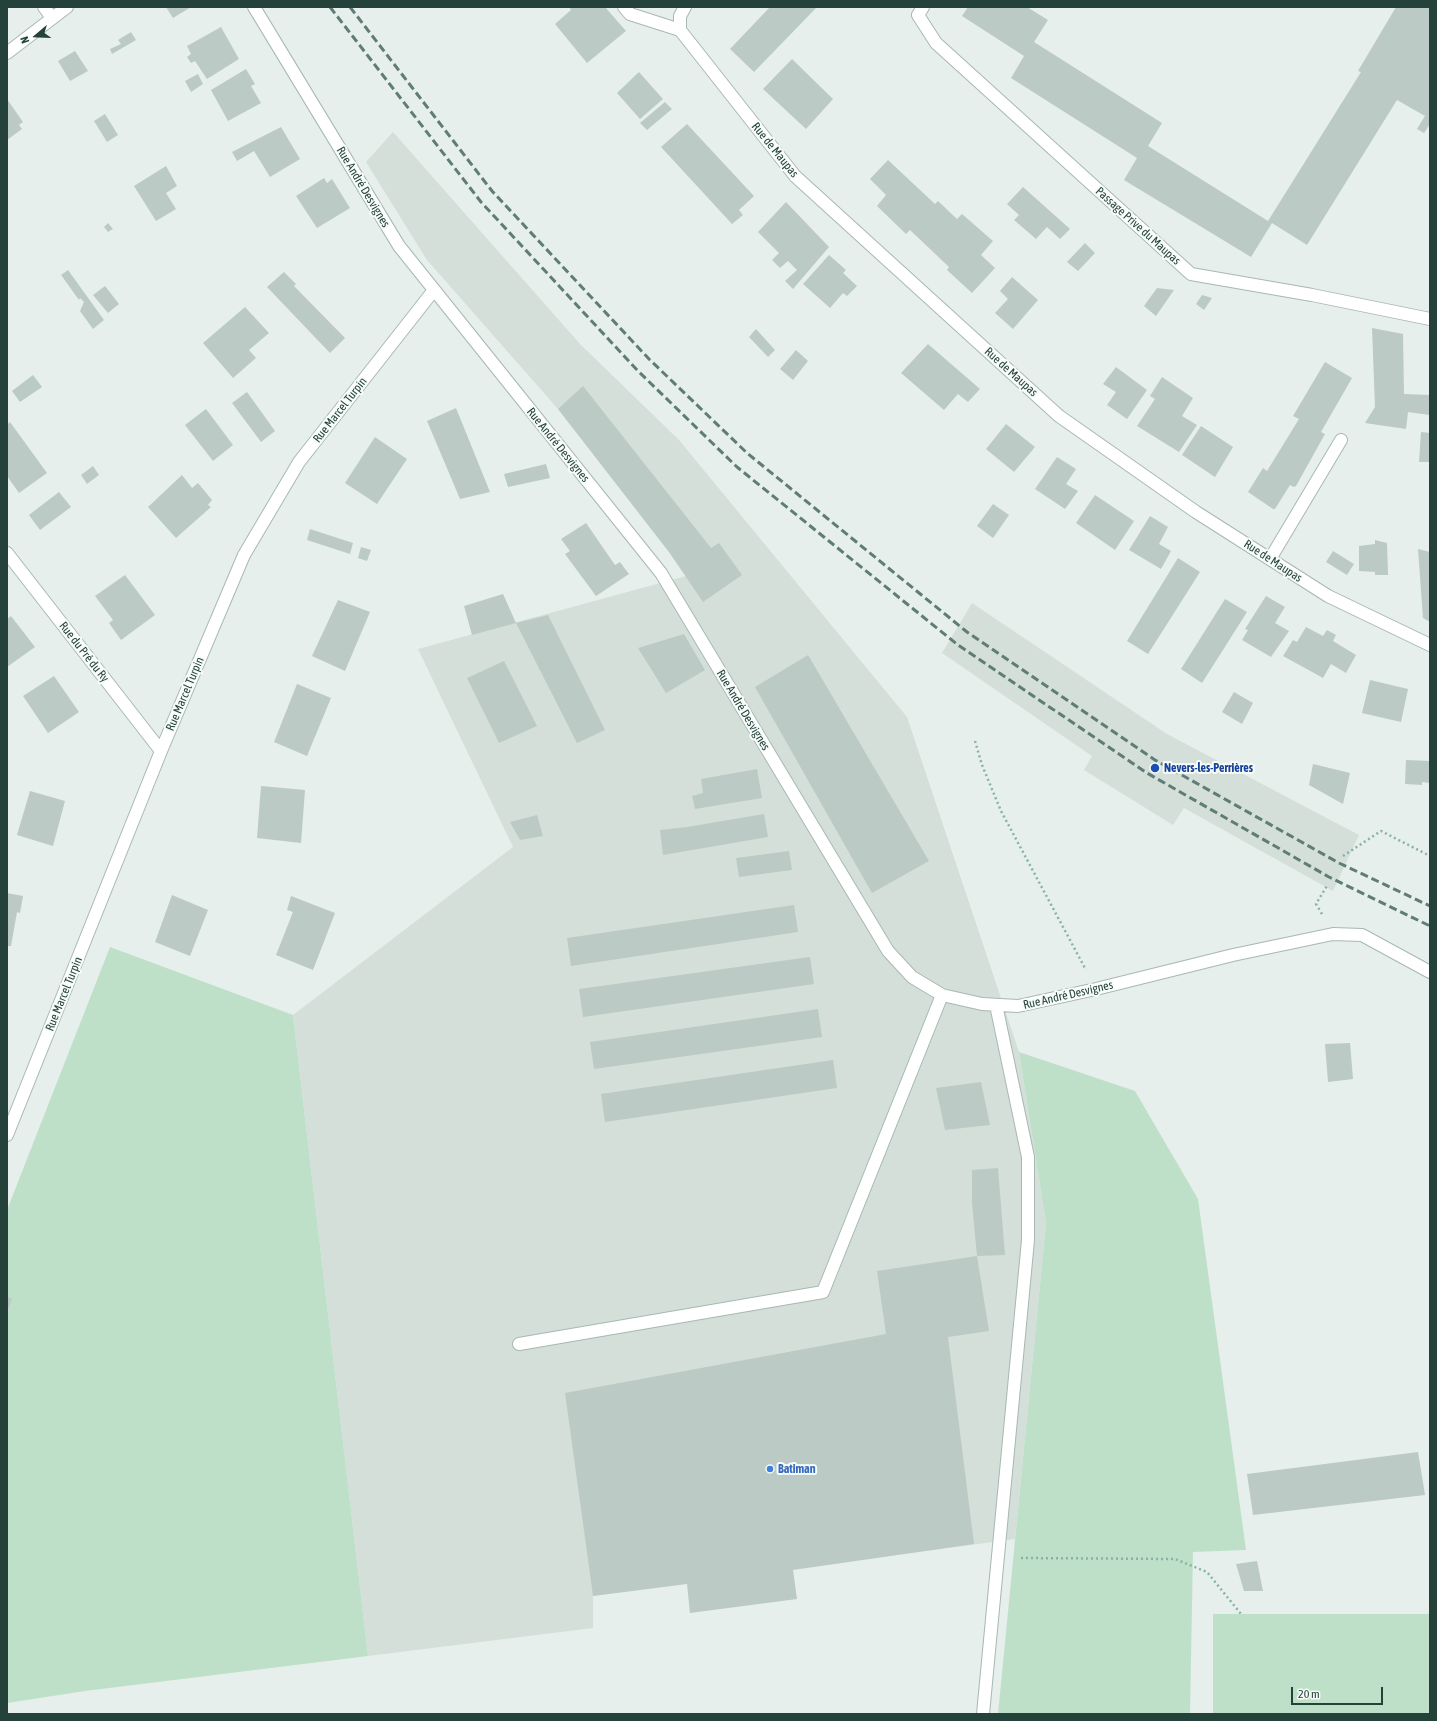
<!DOCTYPE html>
<meta charset="utf-8">
<style>
body{margin:0}
#map{position:relative;width:1437px;height:1721px;overflow:hidden;background:#e6efeb;font-family:"Asap Condensed",sans-serif}
canvas{display:block}
.frame{position:absolute;inset:0;border:8px solid #24423a;pointer-events:none}
.north{position:absolute;left:16px;top:16px;width:40px;height:40px;-webkit-text-stroke:3px #f7fbf9;paint-order:stroke;rotate:251deg;font-size:11px;font-weight:700;line-height:16px;text-align:center;color:#24423a}
.north::after{content:'';display:block;margin:auto;width:14px;height:18px;background:#24423a;clip-path:polygon(50% 0,100% 100%,50% 72%,0 100%)}
.scale{position:absolute;left:1291px;top:1687px;width:92px;height:18px;box-sizing:border-box;border:2px solid #24423a;border-top:0;padding-left:5px;font-size:12px;line-height:14px;white-space:nowrap;color:#24423a;-webkit-text-stroke:3px #f7fbf9;paint-order:stroke}
</style>
<div id="map">
<canvas width="1437" height="1721"></canvas>
<div class="frame"></div>
<div class="north">N</div>
<div class="scale">20 m</div>
</div>
<script>
const context = document.querySelector('canvas').getContext('2d');
context.lineJoin = 'round';
function fillPath(path, color) { context.fillStyle = color; context.fill(path, 'evenodd'); }
function trace(path, color, width, dash) { context.strokeStyle = color; context.lineWidth = width; context.lineCap = dash ? 'butt' : 'round'; context.setLineDash(dash || []); context.stroke(path); }
function write(font, color, halo, rows, align = 'center') {
  context.font = font + ' "Asap Condensed",sans-serif'; context.lineWidth = 4; context.setLineDash([]); context.textBaseline = 'middle'; context.strokeStyle = halo; context.fillStyle = color; for (const [text, x, y, turn = 0] of rows) {
    context.save(); context.translate(x, y); context.rotate((+turn || 0) * Math.PI / 180); context.textAlign = isNaN(turn) ? turn : align; if (halo) context.strokeText(text, 0, 0); context.fillText(text, 0, 0); context.restore();
  }
}
const built = new Path2D(`
 M393 132 580 344 679 440 907 717 1019 1052 1046 1223 1015 1539 593 1596V1628L368 1656 293 1015 513 847 418 649 686 576 669 552 558 409 427 260 366 162Z
 M972 603 1167 734 1359 835 1333 891 1184 808 1173 825 1084 770 1092 756 942 653Z`);
const green = new Path2D(`
 M110 947 293 1015 368 1656 85 1691 7 1703V1210Z
 M1019 1052 1135 1091 1198 1199 1246 1550 1193 1552 1190 1714H998L1046 1223Z
 M1213 1614H1430V1714H1213Z`);
const building = new Path2D(`
 M166 7H191L173 18Z
 M569 7H605L626 31 587 63 555 24 571 10Z
 M770 7H817L754 72 730 49Z
 M968 7H1027L1048 20 1034 42 1162 123 1148 146 1268 221 1361 72 1358 71 1396 7H1430V124L1424 133 1417 129 1425 116 1397 100 1307 245 1272 223 1251 257 1124 180 1137 158 1011 78 1024 56 962 16Z
 M221 27 239 59 207 79 195 61 191 63 187 57 191 54 187 46Z
 M131 32 136 40 112 54 110 49 121 44 118 40Z
 M75 51 88 71 70 81 58 61Z
 M792 59 833 99 806 129 763 89Z
 M246 69 255 84 251 86 261 103 228 121 211 90Z
 M639 72 663 99 640 119 617 93Z
 M198 74 203 84 191 92 185 81Z
 M7 99 23 122 19 125 22 129 7 140Z
 M665 102 672 109 647 130 640 123Z
 M105 114 118 135 107 142 94 121Z
 M687 124 754 196 739 210 743 215 732 224 661 147Z
 M281 127 300 159 270 177 254 151 237 161 232 152Z
 M888 160 935 204 938 201 957 219 962 214 993 241 981 255 995 268 972 293 947 270 949 267 910 230 906 234 877 206 886 195 870 179Z
 M166 166 177 186 166 193 176 209 156 221 134 186Z
 M324 178 327 183 332 179 350 208 317 228 296 196Z
 M1023 187 1070 229 1060 239 1047 227 1036 239 1014 220 1019 215 1007 204Z
 M786 202 829 247 793 289 785 281 797 270 788 261 780 268 772 260 779 253 758 232Z
 M108 223 113 229 108 232 104 227Z
 M1085 243 1095 253 1078 271 1067 262Z
 M829 255 846 270 843 273 857 286 847 296 843 293 830 308 803 284Z
 M68 270 104 320 93 329 80 311 84 302 80 298 79 300 61 275Z
 M284 272 296 284 294 286 345 338 330 353 267 287Z
 M1012 277 1038 300 1013 329 995 313 1008 299 1000 291Z
 M105 286 119 304 108 313 93 295Z
 M1157 288 1174 290 1156 316 1144 306Z
 M1202 295 1212 298 1204 310 1196 304Z
 M245 307 269 333 249 350 256 358 233 378 203 343Z
 M1372 328 1403 334 1404 394 1430 395V415L1408 412 1406 429 1365 423 1375 407Z
 M756 329 775 350 768 357 749 337Z
 M928 344 980 389 968 402 958 394 944 410 901 373Z
 M796 350 808 361 793 380 780 369Z
 M1325 362 1352 378 1321 432 1325 434 1296 486 1294 487 1290 485 1275 509H1273L1248 492 1263 468 1267 471 1299 419 1293 416Z
 M1116 367 1147 390 1127 419 1107 405 1116 392 1103 384Z
 M33 375 42 387 20 402 12 391Z
 M1162 377 1193 398 1182 416 1197 425 1179 452 1137 426 1155 399 1150 396Z
 M583 386 711 548 719 543 742 575 703 602 669 552 558 409Z
 M247 392 275 431 261 442 232 403Z
 M456 408 490 492 460 499 427 421Z
 M206 409 233 445 213 461 185 425Z
 M10 422 47 473 19 493 7 476V425Z
 M1006 424 1035 447 1014 472 986 449Z
 M1201 426 1233 447 1215 477 1182 455Z
 M1421 432 1430 433V462H1419Z
 M375 437 407 459 377 504 345 483Z
 M1057 457 1076 469 1066 484 1078 491 1065 509 1035 489Z
 M546 464 550 478 508 487 504 474Z
 M93 466 99 475 87 484 81 475Z
 M182 475 192 488 198 483 212 500 208 505 211 507 176 538 148 507Z
 M59 492 71 507 40 530 29 515Z
 M1095 495 1134 521 1115 550 1076 523Z
 M993 504 1009 515 993 538 977 526Z
 M1150 516 1168 527 1159 544 1171 551 1161 569 1129 550Z
 M586 523 615 565 620 562 629 574 596 596 565 554 570 551 561 539Z
 M310 529 353 543 350 554 307 540Z
 M1375 540 1387 543 1388 575H1375V572L1359 571V546L1375 544Z
 M361 547 371 550 367 561 358 558Z
 M1418 549 1430 552V622L1423 618Z
 M1333 551 1354 564 1347 575 1326 562Z
 M1178 558 1200 572 1148 654 1127 641Z
 M125 575 155 615 121 640 109 623 113 620 95 596Z
 M503 594 516 623 472 635 464 606Z
 M1266 596 1285 607 1275 623 1289 631 1271 657 1242 640 1248 630 1245 629Z
 M1225 599 1247 612 1202 683 1181 669Z
 M338 600 370 612 345 671 312 656Z
 M548 615 605 730 577 743 516 623Z
 M11 616 35 647 7 667V619Z
 M1306 627 1323 636 1327 630 1336 635 1333 641 1356 655 1346 673 1331 664 1323 678 1283 656 1293 640 1297 642Z
 M684 634 705 670 666 693 638 648Z
 M808 655 929 861 872 893 755 687Z
 M504 661 537 726 499 743 467 678Z
 M54 676 79 712 48 733 23 696Z
 M1370 680 1408 689 1401 722 1362 713Z
 M297 684 331 698 307 756 274 742Z
 M1234 692 1253 703 1242 724 1222 712Z
 M1406 760 1430 761V783L1422 782V785L1405 784Z
 M1313 764 1350 773 1343 804 1309 785Z
 M757 769 762 798 695 809 692 796 703 793 701 779Z
 M261 786 305 790 301 843 257 838Z
 M30 791 65 801 53 846 17 835Z
 M764 814 768 837 663 855 660 830 687 827Z
 M537 815 543 836 520 840 510 822Z
 M789 851 792 870 739 877 736 858Z
 M7 893 23 896 20 913 17 912 11 946H7Z
 M172 895 208 910 190 956 155 942Z
 M291 896 335 913 313 970 276 955 293 912 287 910Z
 M794 905 798 932 571 966 567 938Z
 M810 957 814 984 583 1017 579 989Z
 M818 1009 822 1037 594 1069 590 1042Z
 M1350 1043 1353 1079 1328 1082 1325 1044Z
 M833 1060 837 1088 605 1122 601 1094Z
 M981 1082 990 1125 945 1130 936 1088Z
 M998 1168 1005 1255 977 1256 972 1203V1170Z
 M977 1256 989 1331 948 1337 974 1544 793 1570 797 1599 690 1613 687 1584 593 1596 565 1393 886 1334 877 1271Z
 M7 1297 12 1299 7 1312Z
 M1418 1452 1425 1495 1253 1515 1247 1474Z
 M1257 1561 1263 1591H1244L1236 1564Z`);
const path = new Path2D(`
 M975 741 982 765 1001 811 1086 970
 M1343 856 1381 831 1430 856
 M1322 914 1316 904 1328 884
 M1021 1558 1175 1559 1207 1572 1241 1614`);
const minor = new Path2D(`
 M44 7 52 18
 M254 7 399 246 661 573 888 951 912 977 942 995 982 1004 1018 1006 1096 989 1233 955 1333 934 1362 935 1430 972
 M624 7 630 14 680 30
 M685 7 680 16V30L795 176 1059 416 1196 512 1328 596 1430 645
 M923 7 918 15 936 43 1191 274 1312 295 1430 319
 M7 53 67 7
 M7 553 161 751
 M1270 559 1341 440
 M7 1135 161 751 244 555 299 462 434 290
 M519 1344 823 1292 942 995
 M983 1714 1028 1240V1157L996 1005`);
const rail = new Path2D(`
 M330 7 481 202 638 371 737 467 958 645 1147 773 1329 877 1430 926
 M350 7 492 191 649 359 747 453 967 632 1155 760 1339 863 1430 906`);
const markers = [
 [1155,768,5,"#1a4fb4"],
 [770,1469,4,"#3f7fe0"]
];
const streetNames = [
 ["Rue de Maupas",775,150,51],
 ["Rue André Desvignes",363,187,59],
 ["Passage Prive du Maupas",1138,226,42],
 ["Rue de Maupas",1011,372,42],
 ["Rue Marcel Turpin",340,410,-52],
 ["Rue André Desvignes",558,445,51],
 ["Rue de Maupas",1273,561,33],
 ["Rue du Pré du Ry",84,652,52],
 ["Rue Marcel Turpin",185,694,-67],
 ["Rue André Desvignes",743,710,59],
 ["Rue Marcel Turpin",64,994,-68],
 ["Rue André Desvignes",1068,995,-13]
];
const transitNames = [
 ["Nevers-les-Perrières",1164,768]
];
const shopNames = [
 ["Batiman",778,1469]
];
fillPath(built, '#d4dfda');
fillPath(green, '#bfe0c8');
fillPath(building, '#bbcac4');
trace(minor, '#a8b8b2', 14);
trace(path, '#86b3a5', 2.5, [2, 3]);
trace(minor, '#fff', 12);
trace(rail, '#5f7d75', 3, [8, 4]);
for (const [x, y, r, color] of markers) { const dot = new Path2D(); dot.arc(x, y, r, 0, 2 * Math.PI); context.fillStyle = color; context.fill(dot); trace(dot, '#f7fbf9', 1.5); }
write('12px', '#24423a', '#f7fbf9', streetNames);
write('bold 12px', '#164399', '#f7fbf9', transitNames, 'left');
write('bold 12px', '#366cbe', '#f7fbf9', shopNames, 'left');
</script>
